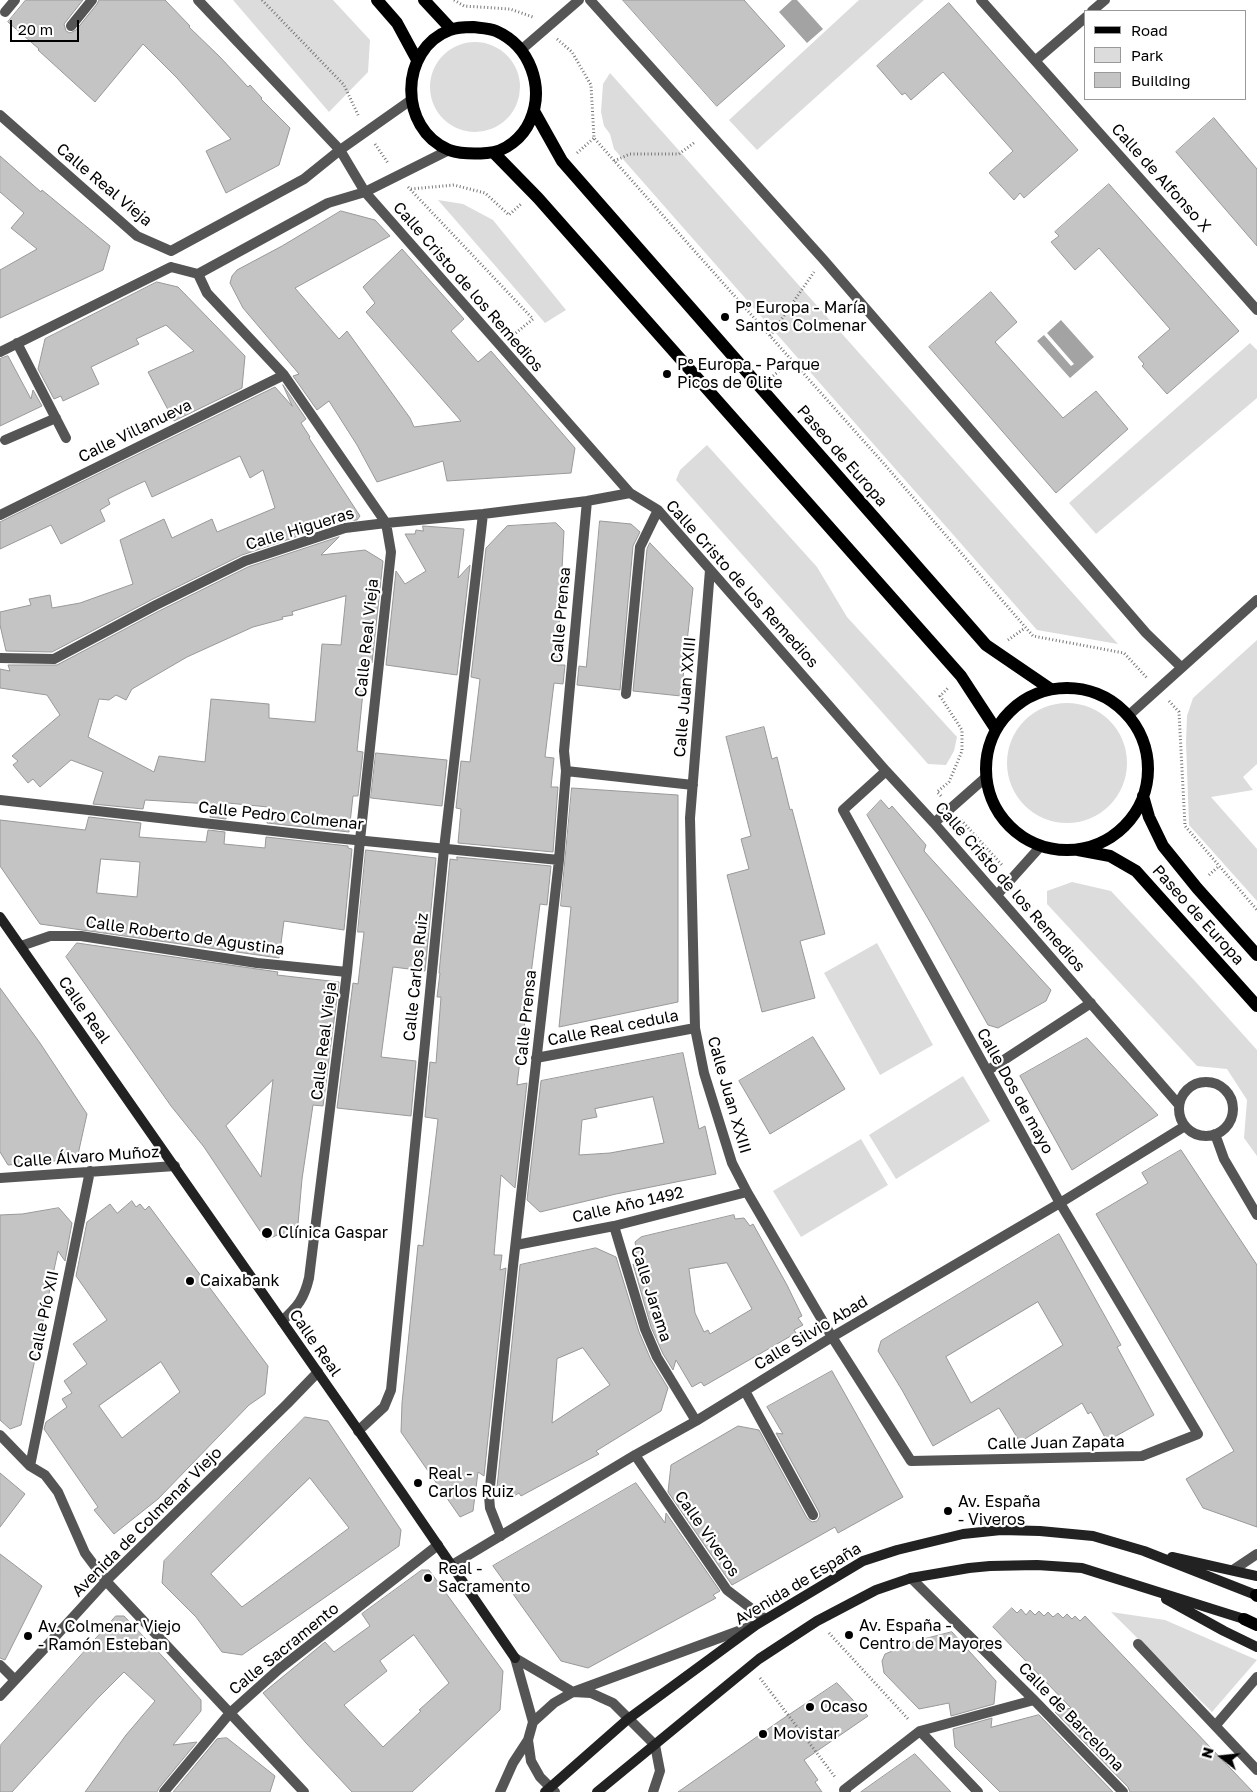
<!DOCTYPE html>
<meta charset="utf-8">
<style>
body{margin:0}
#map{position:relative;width:1257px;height:1792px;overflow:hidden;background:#fff;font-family:"Golos Text",sans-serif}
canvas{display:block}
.legend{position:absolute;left:1084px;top:10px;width:162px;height:90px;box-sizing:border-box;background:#fff;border:1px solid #999;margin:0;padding:6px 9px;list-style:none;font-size:15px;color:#000}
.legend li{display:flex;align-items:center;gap:10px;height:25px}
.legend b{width:25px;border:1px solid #999}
.north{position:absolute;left:1197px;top:1732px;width:50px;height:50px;-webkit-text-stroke:4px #fff;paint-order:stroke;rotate:286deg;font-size:14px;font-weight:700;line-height:20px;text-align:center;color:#000}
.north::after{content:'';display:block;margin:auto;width:18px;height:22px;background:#000;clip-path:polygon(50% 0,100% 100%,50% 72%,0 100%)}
.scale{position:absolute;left:10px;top:20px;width:69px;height:22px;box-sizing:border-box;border:2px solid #000;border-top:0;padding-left:6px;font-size:15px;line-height:18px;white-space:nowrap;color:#000;-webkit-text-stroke:4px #fff;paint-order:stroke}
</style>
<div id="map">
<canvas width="1257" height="1792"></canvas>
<ul class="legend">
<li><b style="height:6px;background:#000"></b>Road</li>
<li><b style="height:14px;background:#dcdcdc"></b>Park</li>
<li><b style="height:14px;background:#c4c4c4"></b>Building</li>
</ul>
<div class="north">N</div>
<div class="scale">20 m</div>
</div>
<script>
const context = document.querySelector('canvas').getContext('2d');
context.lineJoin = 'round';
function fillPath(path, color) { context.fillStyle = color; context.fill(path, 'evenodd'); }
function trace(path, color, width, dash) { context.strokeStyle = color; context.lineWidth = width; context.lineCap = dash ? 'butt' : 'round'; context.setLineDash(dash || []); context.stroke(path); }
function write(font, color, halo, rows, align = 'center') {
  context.font = font + ' "Golos Text",sans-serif'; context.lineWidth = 4.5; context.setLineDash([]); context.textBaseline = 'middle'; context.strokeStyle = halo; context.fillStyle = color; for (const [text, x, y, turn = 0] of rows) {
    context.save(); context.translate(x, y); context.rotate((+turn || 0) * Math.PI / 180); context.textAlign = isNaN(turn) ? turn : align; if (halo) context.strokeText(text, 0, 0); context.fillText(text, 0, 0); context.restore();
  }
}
const green = new Path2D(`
 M233 0H333L370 40 368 72 329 112Z
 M859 0H924L757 150 729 120Z
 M430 87a45 45 0 1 1 90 0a45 45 0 1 1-90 0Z
 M610 73 1118 644 1037 630 614 149 610 134 604 126 601 112 603 84Z
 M438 200 463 204 493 220 566 310 545 323Z
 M1250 343 1257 350V398L1096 534 1069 503Z
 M707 445 817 567 847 617 957 737 954 751 946 765 928 764 676 480 680 470Z
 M1257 640V764L1243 777 1253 790 1211 797 1257 849V901L1189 825 1186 742 1187 716 1193 698Z
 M1007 763a60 60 0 1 1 120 0a60 60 0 1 1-120 0Z
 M1072 882 1111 891 1194 980 1257 1050V1156L1244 1138 1247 1100 1227 1069 1197 1066 1047 904V891Z
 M877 943 933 1045 880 1075 824 973Z
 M963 1076 990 1121 896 1179 869 1135Z
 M861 1139 888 1185 801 1237 773 1191Z
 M1111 1612 1165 1620 1257 1660 1212 1712Z`);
const water = new Path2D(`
 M792 0H797L823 29 807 43 779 12Z
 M1061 320 1094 357 1070 378 1037 341 1044 335 1071 366 1074 364 1047 333Z`);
const building = new Path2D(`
 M26 0H83L64 24 66 31 70 33 76 30 97 4 99 0H165L190 26 189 27 220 57 248 87 250 85 262 98 261 99 290 128 279 165 226 193 206 151 231 139 177 78 143 44 95 102 38 50 39 49 8 22Z
 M623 0H744L785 46 717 106Z
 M949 3 1078 150 1024 198 1020 193 1014 200 989 173 1013 151 943 72 911 100 905 93 902 95 877 66Z
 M1214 118 1257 169V246L1176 152Z
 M0 156 41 192 42 190 110 246 103 270 0 318V270L37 249 11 228 24 213 0 192Z
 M1109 184 1239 331 1167 394 1142 366 1144 364 1138 357 1170 329 1099 248 1075 270 1051 242 1059 236 1055 232Z
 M341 211 375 220 390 236 295 288 339 339 347 331 410 418 414 427 461 421 366 312 375 303 363 287 402 249 464 319 451 331 478 362 491 351 575 448 571 473 447 481 443 461 377 482 357 445 329 401 317 410 293 376 299 374 243 308 230 283 232 276 237 270 282 246Z
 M157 282 178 287 245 356 242 388 174 421 148 372 194 351 166 325 136 339 139 344 91 367 99 384 63 401 61 396 54 399 38 369 45 339Z
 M991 292 1017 322 995 342 1063 418 1096 391 1128 429 1056 493 929 347Z
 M8 356 31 399 33 390 42 406 0 426V359Z
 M283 385 306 419 301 423 310 437 309 438 360 516 357 520 343 521 242 555 153 599 52 652 6 651 0 625V612L31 605 29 599 50 595 52 608 80 603 133 584 120 540 164 519 172 538 212 519 217 532 275 508 263 470 250 478 240 456 152 497 145 481 126 490 108 499 110 504 100 510 105 521 61 544 51 525 0 549V522L275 387 292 406Z
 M600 521 631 524 640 532 633 546 620 690 577 685 579 666 586 667Z
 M556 523 564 531 557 665H565L563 684 554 683 545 757 554 758 551 787H558L553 852 458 843 461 809 456 808 461 761 470 762 480 679 471 677 486 548 507 526Z
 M423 526 464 529 458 578 470 565 457 675 386 665 396 571 405 584 426 571 405 534H415L416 530 423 531Z
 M339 537 321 555 365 550 383 561 372 663H366L357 751 363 752 358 796H353L349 832 267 823 268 807 228 803 226 819 210 817 211 804 145 800 143 809 93 804 103 772 71 760 40 787 33 779 28 783 13 765 18 761 12 756 60 715 47 695 0 688V669L10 671 8 665H57L159 611 248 567ZM346 596 341 645 322 644 315 722 269 718V704L211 699 205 762 159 756 154 772 88 737 99 699 109 700 116 695 126 700 132 689 187 657 253 627 283 619 282 617 293 615 292 612Z
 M650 543 693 588 681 696 633 691 647 549Z
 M764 727 772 759 777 757 790 810 792 809 825 934 800 941 815 998 762 1012 727 875 749 869 741 839 751 836 726 737Z
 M376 753 447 760 442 806 371 798Z
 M572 788 678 795V1002L559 1027 571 907 561 906Z
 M881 800 889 809 892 806 926 845 924 851 1051 990 1046 1001 998 1028 988 1025 930 922 867 815Z
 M89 817 141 823 139 837 206 842 208 830 225 832 224 844 265 848 266 837 348 846V848L352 849 344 930 284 921 279 958 40 924 0 866V820L85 830ZM101 859 140 862 137 897 97 893Z
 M366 850 436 858 425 971 393 967 381 1057 416 1061 411 1116 337 1108 353 983 358 984 364 932H358Z
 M457 857 551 866 547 905 540 904 523 1036 517 1085 527 1083 515 1188 501 1175 494 1255H502L500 1270 506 1268 484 1476 478 1472 473 1511 460 1517 401 1432 402 1403 418 1245 423 1246 438 1119 425 1117 430 1062 436 1063 441 997H437L440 973H439L450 859 457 860Z
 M77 943 278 972 277 975 339 982 323 1106 313 1105 302 1179 297 1235 282 1233 266 1240 204 1147 171 1106 66 957ZM273 1080 261 1177 226 1126Z
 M0 988 40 1043 87 1114 77 1159 8 1165 0 1152Z
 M813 1037 845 1089 770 1134 739 1081Z
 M1087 1038 1158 1115 1072 1170 1020 1076Z
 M683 1053 699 1129 705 1126 716 1174 616 1194 540 1212 527 1200 541 1081ZM653 1097 664 1143 610 1153 579 1155 582 1120 597 1117 595 1109Z
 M1181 1150 1257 1265V1527L1203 1508 1186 1479 1234 1451 1096 1214 1148 1183 1142 1173Z
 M132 1201 136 1207 140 1204 145 1210 149 1206 268 1366 265 1394 249 1405 158 1499 114 1534 94 1510 98 1507 44 1429 46 1422 67 1407 62 1399 72 1393 64 1381 87 1364 73 1344 107 1320 76 1276 87 1222 110 1204 117 1213ZM161 1362 180 1392 122 1438 99 1406Z
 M59 1208 72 1223 65 1261 58 1251 21 1425 10 1429 0 1420V1215L22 1214Z
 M734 1215 735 1219 744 1218 750 1226 753 1224 787 1285 802 1316 798 1318 803 1325 794 1330 796 1333 704 1386 701 1382 692 1387 676 1360 673 1370 663 1354 651 1327 633 1264 639 1267 635 1242 641 1237ZM727 1263 752 1309 710 1334 708 1330 704 1332 695 1313 689 1269Z
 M1059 1234 1121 1345 1117 1347 1154 1415 1107 1441 1091 1412 1088 1414 1082 1403 1020 1442 999 1408 933 1446 902 1390 878 1351 881 1341ZM1038 1302 1063 1345 971 1403 946 1357Z
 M596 1248 616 1257 639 1332 651 1360 668 1388 661 1411 596 1451 599 1454 521 1496 519 1493 511 1498 497 1487 520 1265ZM583 1348 610 1385 552 1423 557 1359Z
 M832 1371 903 1497 838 1533 835 1527 732 1585 668 1492 671 1465 738 1426 759 1430 807 1518 812 1522 817 1521 820 1516 819 1512 776 1433 783 1434 767 1407Z
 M305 1417 328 1421 401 1530 399 1546 242 1655 222 1652 196 1617 162 1583 164 1561ZM310 1478 349 1528 242 1607 211 1574Z
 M0 1473 25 1494 0 1527Z
 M636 1483 665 1523 666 1513 720 1591 713 1595 716 1598 588 1668 561 1661 493 1566Z
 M0 1554 42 1586 5 1660 0 1658Z
 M422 1570H429L503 1671 500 1710 412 1792H352L306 1743 263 1693 325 1642 334 1652 370 1626 362 1614ZM414 1635 449 1683 419 1710 421 1711 383 1747 344 1705 387 1671 380 1661Z
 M1012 1608 1017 1613 1021 1609 1026 1615 1030 1610 1035 1615 1039 1611 1044 1616 1048 1612 1053 1617 1058 1613 1063 1618 1067 1614 1072 1619 1075 1616 1080 1621 1085 1616 1253 1792H1130L1128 1787 1055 1712 1071 1708 993 1627Z
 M116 1616H124L165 1659 201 1700V1711L173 1745 197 1742 159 1788 157 1792H85L126 1735 155 1701 124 1672 98 1698 12 1792H0V1746Z
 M952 1632 996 1681 994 1704 951 1716 949 1703 919 1709 884 1673 882 1661 885 1654 916 1641Z
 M837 1683 868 1716 804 1760 818 1780 815 1782 822 1792H678L778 1722Z
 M1039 1715 1113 1792H1000L955 1747 953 1729 992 1718 991 1727Z
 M227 1738 275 1776 270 1792H173L217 1739Z
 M915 1754 951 1792H861Z`);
const path = new Path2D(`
 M262 0 344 85 359 117
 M454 0 464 6 510 9 533 17
 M557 39 572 52 591 85 594 138 885 465 1033 636 1124 653 1147 678
 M375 144 388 163
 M577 153 594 138
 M614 161 630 154H679L695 142
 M408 187 533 319 512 336
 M411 189 454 185 485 193 509 215 521 204
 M770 336 814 272
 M773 376 792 360
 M1008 640 1025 628
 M1169 701 1179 712 1185 826 1257 910
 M941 796 937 792 949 782 962 751V730L940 696 948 688
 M961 820 1002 865
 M1209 875 1219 866
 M829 1633 909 1720
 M760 1678 835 1777`);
const street = new Path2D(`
 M198 0 340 150 365 192 630 493 658 510 886 771 934 823 1179 1105
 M590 0 823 259 1146 633 1181 667
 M981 0 1257 310
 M1092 11 1105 0
 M5 12 15 0
 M71 26 92 0
 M521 50 579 0
 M1036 60 1086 17
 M0 115 137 236 171 251
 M171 251 304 179 340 150 411 100
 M171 267 198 274 207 293 284 375 386 523 391 552 360 840 347 972 309 1278C304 1299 298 1306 282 1321
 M198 274 328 203 365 192 449 150
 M17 343 66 438
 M0 352 171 267
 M5 440 56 418
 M0 515 284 375
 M710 570 690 818 695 1028 704 1073 732 1163 747 1192 832 1337 911 1461 1142 1456 1198 1434 1060 1203 843 810 886 771
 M0 658 54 659 156 605 245 561 345 528 386 523 483 514 587 501 630 493
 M626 694 640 547 658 510
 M1128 716 1257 600
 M566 771 693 785
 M0 800 335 838 559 860
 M934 823 985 778
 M997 895 1040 847
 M21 946 50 936H81L257 963 347 972
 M536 1058 695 1028
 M987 1071 1091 1003
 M1179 1109a27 27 0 1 1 54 0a27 27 0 1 1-54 0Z
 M1215 1134 1224 1159 1257 1215
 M0 1178 175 1166
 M614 1226 645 1329 657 1357 696 1421
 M516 1245 614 1226 747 1192
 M745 1391 813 1515
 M358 1431 384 1407 391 1390 444 849 483 514
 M0 1435 30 1466 45 1475 58 1492 85 1553 106 1581 304 1792
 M635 1455 727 1590 765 1619
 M30 1466 90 1171
 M501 1536 490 1508 489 1496 513 1266 559 860 566 771 564 751 587 501
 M452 1565 635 1455 696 1421 832 1337 1060 1203 1185 1126
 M1233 1570 1257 1554
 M911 1578 1034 1700 1123 1792
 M1138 1644 1257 1770
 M515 1658 573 1692 752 1626
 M515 1658 533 1722
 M0 1665 15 1680
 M0 1696 43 1650 106 1581 287 1404 318 1372
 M1216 1725 1257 1677
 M920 1731 978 1792
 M164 1792 230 1713 279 1669 438 1545
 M500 1792 513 1763 528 1740
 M555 1792 540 1777 531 1761 528 1740 533 1722 554 1703 573 1692 591 1693 613 1703 655 1745 660 1771 653 1792
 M846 1792 844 1790 920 1731 1034 1700`);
const secondary = new Path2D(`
 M0 917 402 1493 515 1658
 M1172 1557 1257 1576
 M1166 1599 1224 1631 1257 1647
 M545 1792 628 1719 756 1625 863 1561 897 1550 963 1534 1001 1530 1040 1531 1093 1536 1144 1551 1256 1595
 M597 1792 759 1659 817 1621 876 1590 911 1578 969 1568 990 1566 1037 1565 1082 1568 1244 1619`);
const primary = new Path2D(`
 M377 0 397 23 417 60
 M424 0 451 29
 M473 27C480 28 489 28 496 31 530 46 545 87 530 121 523 137 506 152 487 153 475 154 461 154 449 150 398 129 399 49 450 30 457 27 466 27 473 27Z
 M534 111 562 161 986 645 1049 688
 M494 153 538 198 961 676 995 728
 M986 769a81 81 0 1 1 162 0a81 81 0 1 1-162 0Z
 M1143 796 1149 817 1163 846 1197 888 1257 955
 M1078 850 1110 856 1136 871 1257 1006
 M1256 1595 1257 1596
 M1244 1619 1257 1625`);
const markers = [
 [725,317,5,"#000"],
 [667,374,5,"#000"],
 [267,1233,6,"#000"],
 [190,1281,5,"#000"],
 [418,1483,5,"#000"],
 [948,1511,5,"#000"],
 [428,1578,5,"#000"],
 [849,1635,5,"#000"],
 [28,1636,5,"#000"],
 [810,1707,5,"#000"],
 [763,1734,5,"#000"]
];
const streetNames = [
 ["Calle de Alfonso X",1161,178,48],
 ["Calle Real Vieja",104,185,40],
 ["Calle Cristo de los Remedios",468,287,49],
 ["Calle Villanueva",135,431,-26],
 ["Paseo de Europa",842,456,49],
 ["Calle Higueras",300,529,-17],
 ["Calle Cristo de los Remedios",742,584,48],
 ["Calle Prensa",561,615,-85],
 ["Calle Real Vieja",367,638,-84],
 ["Calle Juan XXIII",685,697,-85],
 ["Calle Pedro Colmenar",281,816,6],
 ["Calle Cristo de los Remedios",1010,887,49],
 ["Paseo de Europa",1198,915,48],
 ["Calle Roberto de Agustina",185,936,8],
 ["Calle Carlos Ruiz",416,977,-84],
 ["Calle Real",84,1010,55],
 ["Calle Prensa",526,1018,-84],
 ["Calle Real cedula",613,1028,-11],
 ["Calle Real Vieja",324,1041,-83],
 ["Calle Dos de mayo",1015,1091,61],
 ["Calle Juan XXIII",729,1095,74],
 ["Calle Álvaro Muñoz",86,1157,-4],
 ["Calle Año 1492",628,1205,-13],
 ["Calle Jarama",651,1294,72],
 ["Calle Pío XII",44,1316,-78],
 ["Calle Silvio Abad",811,1333,-31],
 ["Calle Real",315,1343,55],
 ["Calle Juan Zapata",1056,1443,-1],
 ["Avenida de Colmenar Viejo",147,1522,-45],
 ["Calle Viveros",707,1534,55],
 ["Avenida de España",798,1584,-31],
 ["Calle Sacramento",284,1649,-39],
 ["Calle de Barcelona",1071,1717,46]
];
const poiNames = [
 ["Pº Europa - María",735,308],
 ["Santos Colmenar",735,326],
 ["Pº Europa - Parque",677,365],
 ["Picos de Olite",677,383],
 ["Clínica Gaspar",278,1233],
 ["Caixabank",200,1281],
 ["Real -",428,1474],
 ["Carlos Ruiz",428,1492],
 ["Av. España",958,1502],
 ["- Viveros",958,1520],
 ["Real -",438,1569],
 ["Sacramento",438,1587],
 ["Av. España -",859,1626],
 ["Centro de Mayores",859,1644],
 ["Av. Colmenar Viejo",38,1627],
 ["- Ramón Esteban",38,1645],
 ["Ocaso",820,1707],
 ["Movistar",773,1734]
];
fillPath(green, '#dcdcdc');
fillPath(water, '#a3a3a3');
fillPath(building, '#c4c4c4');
trace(building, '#999', 1);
trace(path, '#777', 3, [1, 2.5]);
trace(street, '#555', 10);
trace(secondary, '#222', 10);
trace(primary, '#000', 12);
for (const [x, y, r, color] of markers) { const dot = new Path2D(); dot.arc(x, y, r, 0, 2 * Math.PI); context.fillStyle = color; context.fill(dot); trace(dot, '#fff', 2); }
write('16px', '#000', '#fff', streetNames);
write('16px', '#000', '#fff', poiNames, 'left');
</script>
